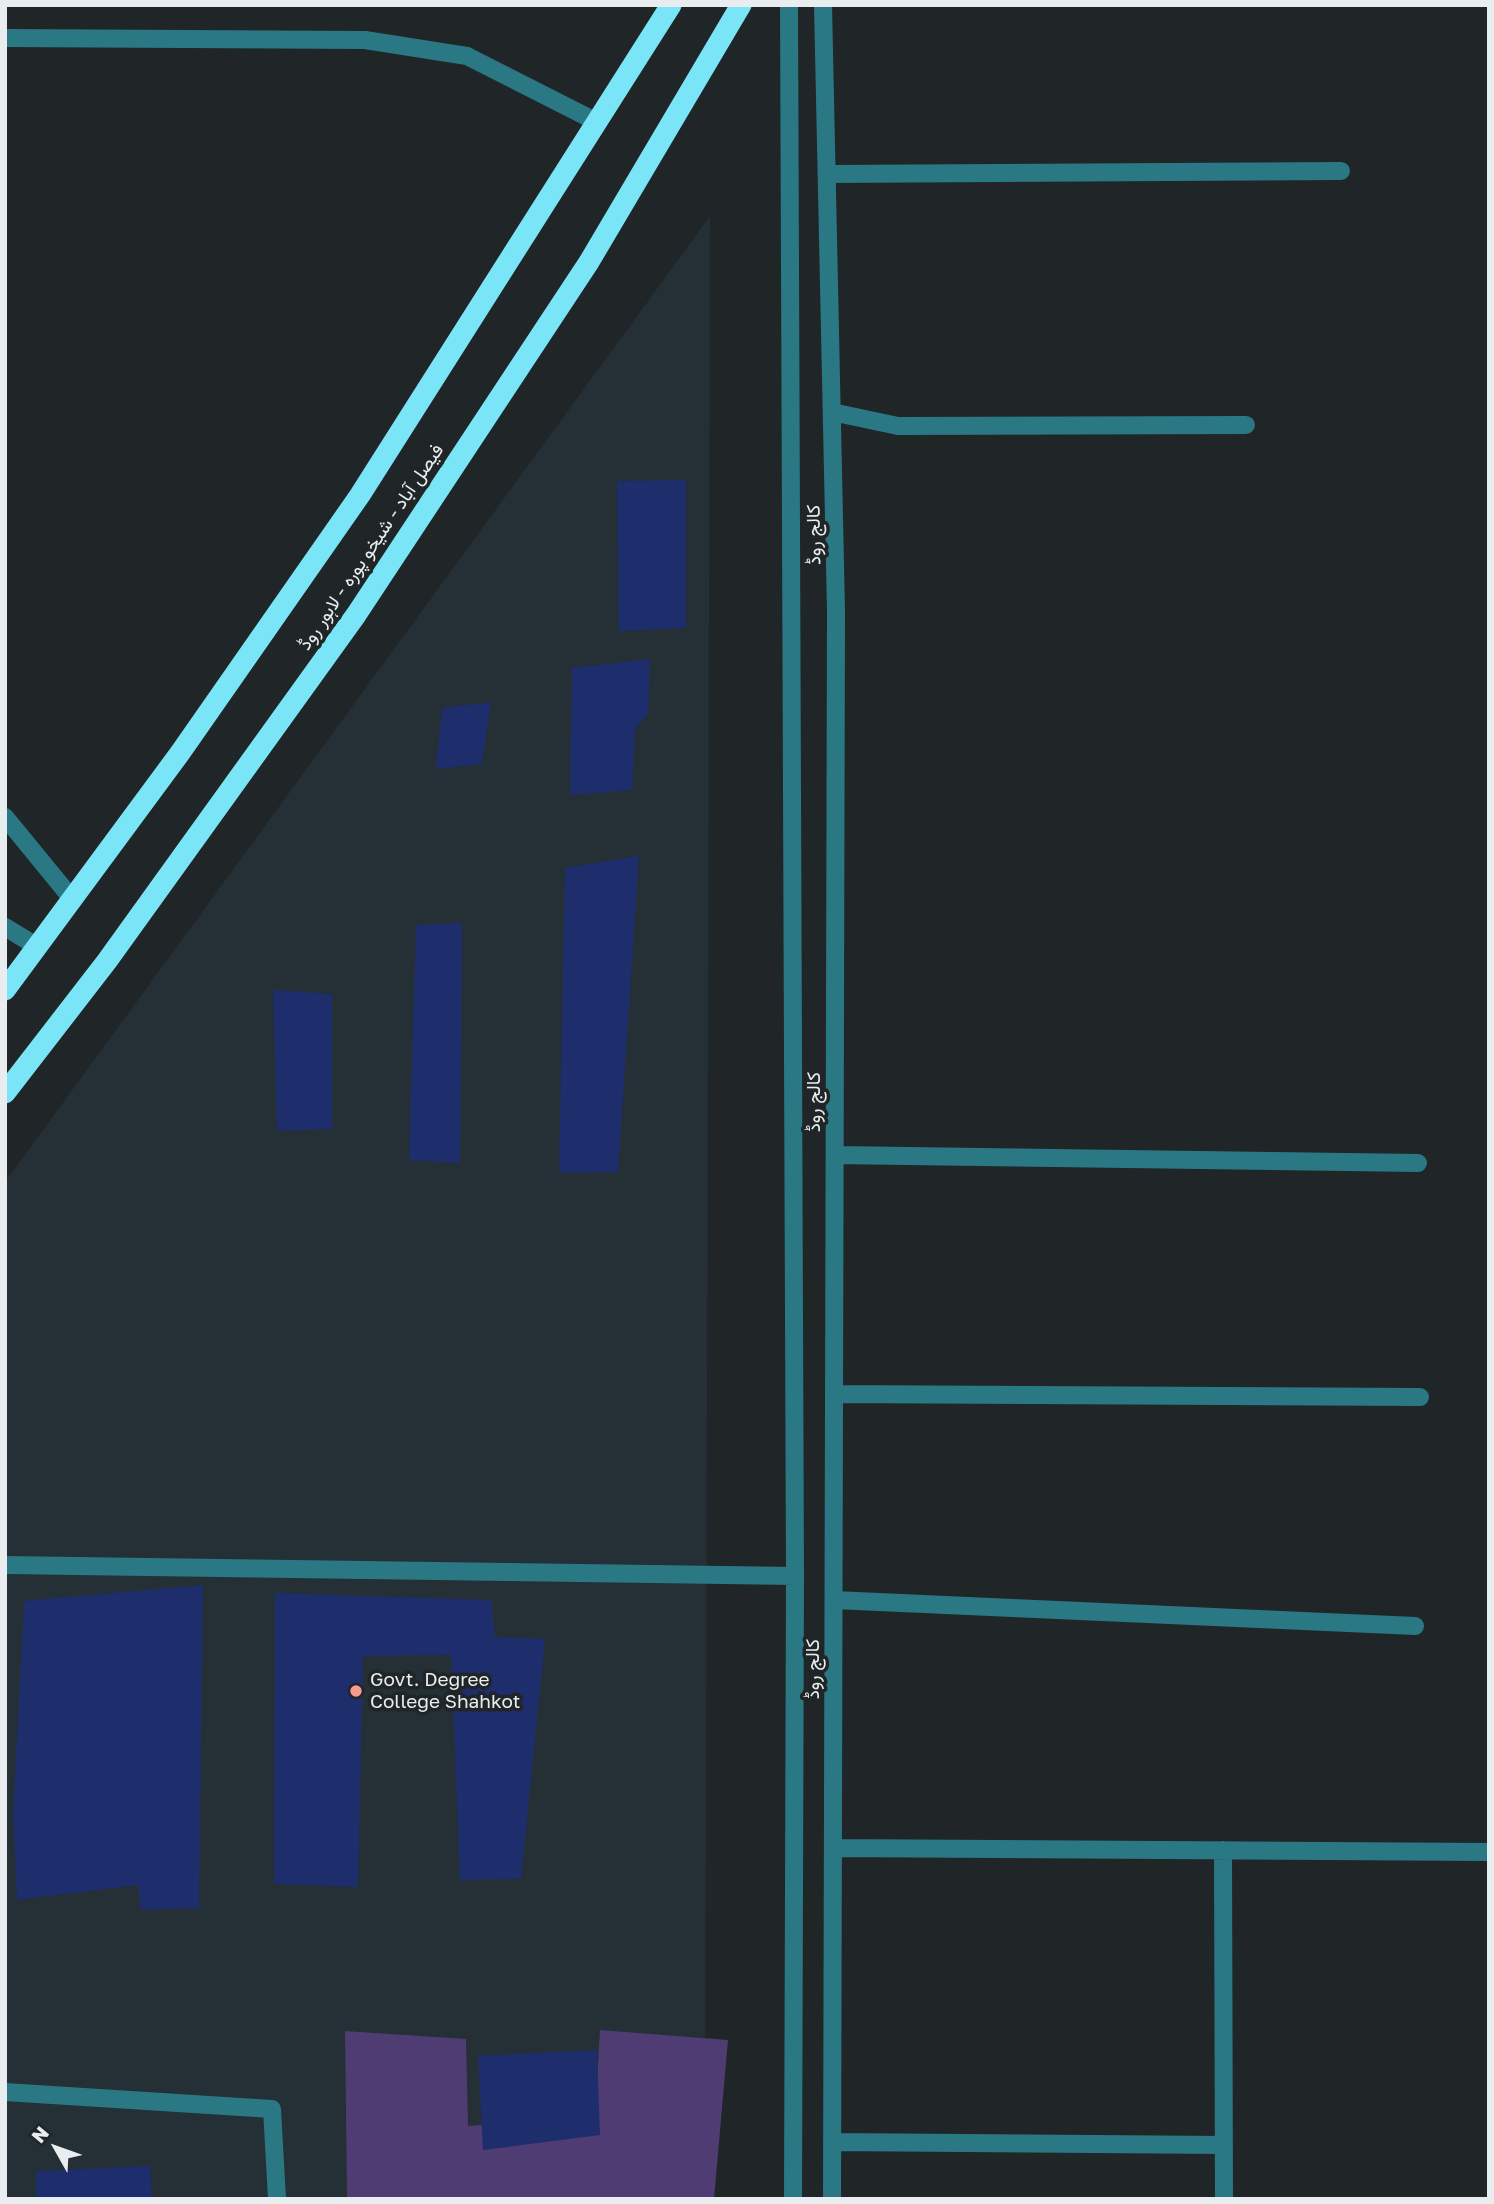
<!DOCTYPE html>
<meta charset="utf-8">
<style>
body{margin:0}
#map{position:relative;width:1494px;height:2204px;overflow:hidden;background:#202528;font-family:"Golos Text",sans-serif}
canvas{display:block}
.frame{position:absolute;inset:0;border:7px solid #e9edef;pointer-events:none}
.north{position:absolute;left:21px;top:2113px;width:70px;height:70px;-webkit-text-stroke:5px #202528;paint-order:stroke;rotate:310deg;font-size:19px;font-weight:700;line-height:28px;text-align:center;color:#e9edef}
.north::after{content:'';display:block;margin:auto;width:24px;height:32px;background:#e9edef;clip-path:polygon(50% 0,100% 100%,50% 72%,0 100%)}
</style>
<div id="map">
<canvas width="1494" height="2204"></canvas>
<div class="frame"></div>
<div class="north">N</div>
</div>
<script>
const context = document.querySelector('canvas').getContext('2d');
context.lineJoin = 'round';
function fillPath(path, color) { context.fillStyle = color; context.fill(path, 'evenodd'); }
function trace(path, color, width, dash) { context.strokeStyle = color; context.lineWidth = width; context.lineCap = dash ? 'butt' : 'round'; context.setLineDash(dash || []); context.stroke(path); }
function write(font, color, halo, rows, align = 'center') {
  context.font = font + ' "Golos Text",Vazirmatn,sans-serif'; context.lineWidth = 7; context.setLineDash([]); context.textBaseline = 'middle'; context.strokeStyle = halo; context.fillStyle = color; for (const [text, x, y, turn = 0] of rows) {
    context.save(); context.translate(x, y); context.rotate((+turn || 0) * Math.PI / 180); context.textAlign = isNaN(turn) ? turn : align; if (halo) context.strokeText(text, 0, 0); context.fillText(text, 0, 0); context.restore();
  }
}
const built = new Path2D(`
 M710 216 705 2199H5V1182Z`);
const green = new Path2D(`
 M600 2030 728 2040 714 2199H347L345 2031 466 2039 468 2126 595 2117Z`);
const building = new Path2D(`
 M686 480V628L619 631 617 481Z
 M650 659 648 714 635 729 632 790 570 795 572 668Z
 M491 702 482 764 436 769 442 708Z
 M639 856 618 1172 559 1173 565 868Z
 M462 923 460 1163 409 1160 416 925Z
 M273 990 332 994V1129L277 1131Z
 M203 1585 199 1908 141 1910 138 1885 17 1900 13 1815 24 1601Z
 M275 1593 491 1600 495 1637 545 1639 521 1879 460 1880 451 1655 363 1656 358 1887 274 1884Z
 M597 2050 600 2135 483 2150 478 2056Z
 M150 2166 152 2199H36V2171Z`);
const minor = new Path2D(`
 M789 5 795 1576 793 2199
 M823 5 836 611 832 2199
 M5 38 365 40 467 56 597 122
 M827 174 1341 171
 M832 412 898 426 1246 425
 M5 817 73 900
 M5 927 38 947
 M835 1155 1418 1163
 M834 1394 1420 1397
 M5 1565 795 1576
 M834 1600 1415 1626
 M833 1848 1489 1852
 M1223 1850 1224 2199
 M5 2092 272 2109 277 2199
 M832 2142 1224 2145`);
const highway = new Path2D(`
 M5 990 180 753 360 495 671 5
 M5 1093 107 961 356 615 589 262 741 5`);
const markers = [
 [356,1691,7,"#f59c91"]
];
const streetNames = [
 ["کالج روڈ",814,535,-91],
 ["فیصل آباد - شیخو پورہ - لاہور روڈ",371,547,-56],
 ["کالج روڈ",814,1102,-90],
 ["کالج روڈ",813,1669,-90]
];
const poiNames = [
 ["Govt. Degree",370,1680],
 ["College Shahkot",370,1702]
];
fillPath(built, '#242f36');
fillPath(green, '#4f3c73');
fillPath(building, '#1e2e6c');
trace(minor, '#2a7884', 18);
trace(highway, '#79e5f7', 21);
for (const [x, y, r, color] of markers) { const dot = new Path2D(); dot.arc(x, y, r, 0, 2 * Math.PI); context.fillStyle = color; context.fill(dot); trace(dot, '#202528', 2.5); }
write('19px', '#e9edef', '#202528', streetNames);
write('19px', '#e9edef', '#202528', poiNames, 'left');
</script>
